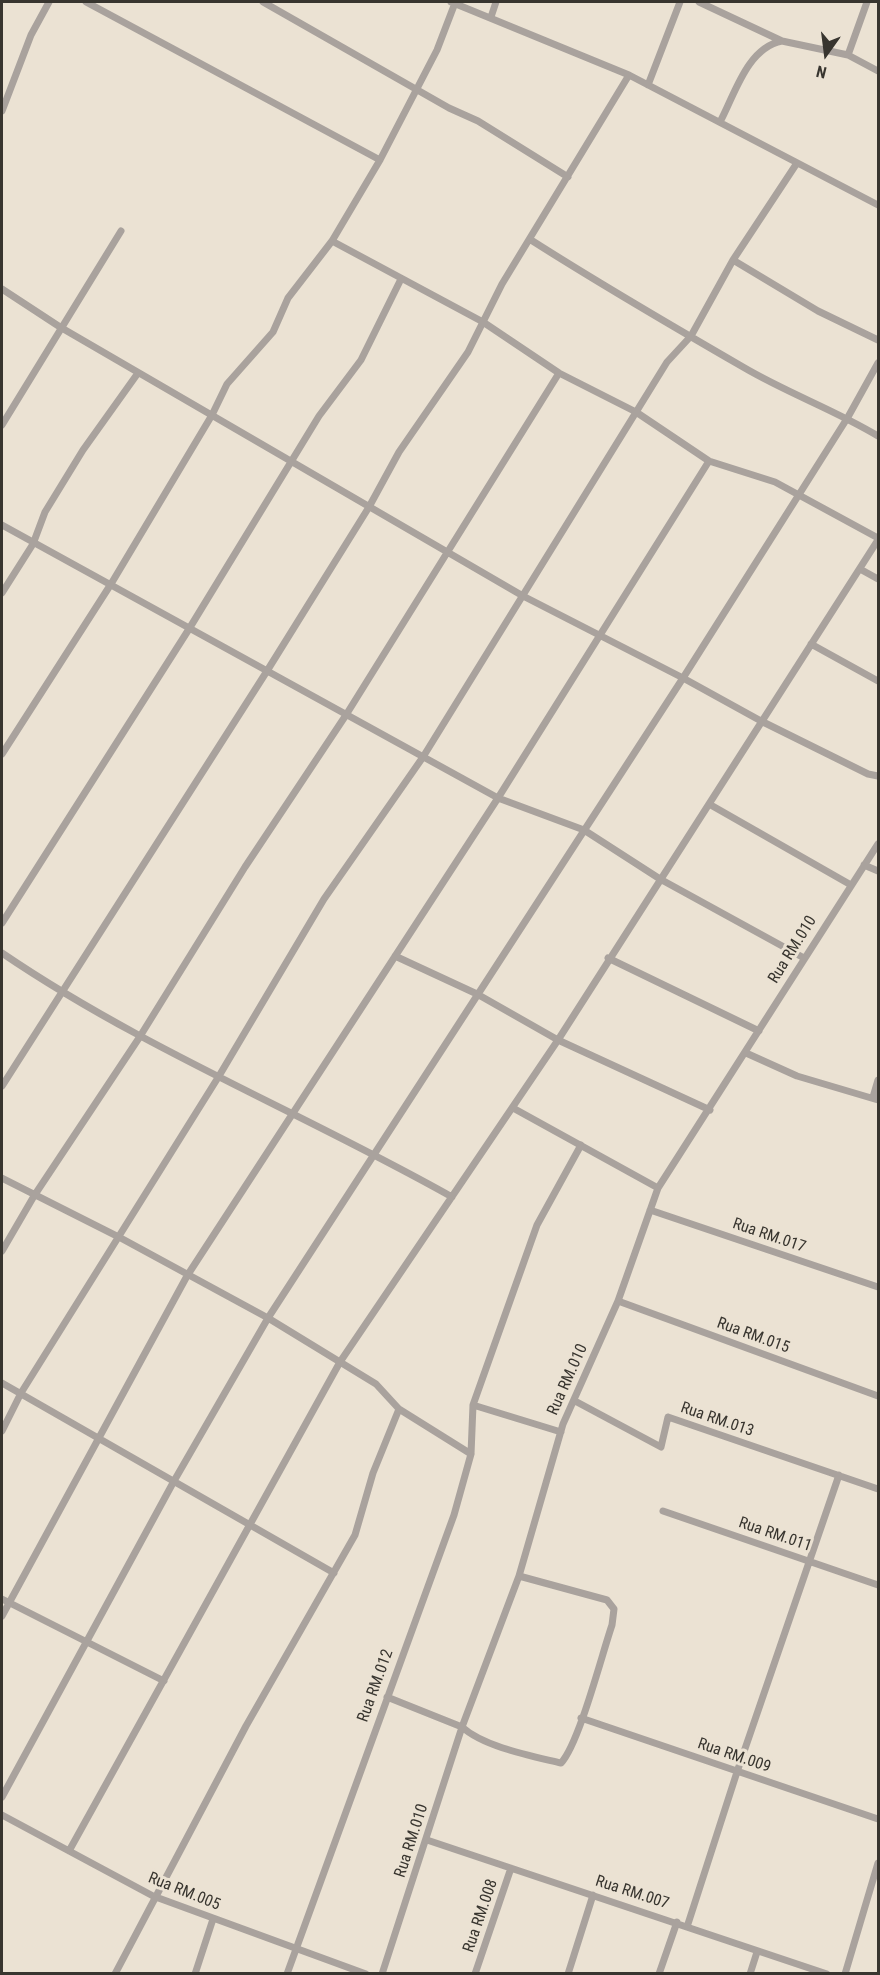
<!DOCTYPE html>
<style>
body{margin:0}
#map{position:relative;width:880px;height:1975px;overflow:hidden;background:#ebe2d3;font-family:"Roboto Condensed",sans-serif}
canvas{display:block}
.frame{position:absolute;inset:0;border:3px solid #38352f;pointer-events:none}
.north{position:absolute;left:796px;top:24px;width:60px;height:60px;-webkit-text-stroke:4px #ebe2d3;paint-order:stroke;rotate:194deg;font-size:16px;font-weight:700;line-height:24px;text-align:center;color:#38352f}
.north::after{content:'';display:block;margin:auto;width:21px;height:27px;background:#38352f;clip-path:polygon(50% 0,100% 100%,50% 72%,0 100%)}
</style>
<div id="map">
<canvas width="880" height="1975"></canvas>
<div class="frame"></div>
<div class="north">N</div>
</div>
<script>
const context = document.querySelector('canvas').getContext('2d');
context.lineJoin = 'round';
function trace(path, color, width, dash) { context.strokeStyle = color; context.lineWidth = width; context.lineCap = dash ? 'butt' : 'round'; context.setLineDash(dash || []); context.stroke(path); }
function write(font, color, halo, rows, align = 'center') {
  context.font = font + ' "Roboto Condensed",sans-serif'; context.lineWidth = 6; context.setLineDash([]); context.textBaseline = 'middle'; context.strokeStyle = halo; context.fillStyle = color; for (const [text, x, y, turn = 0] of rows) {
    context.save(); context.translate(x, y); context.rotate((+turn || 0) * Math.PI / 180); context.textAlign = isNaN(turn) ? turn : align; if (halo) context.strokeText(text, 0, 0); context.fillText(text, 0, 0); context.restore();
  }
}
const minor = new Path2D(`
 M86 2 380 160
 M263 2 449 108 478 121 568 177
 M451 2 629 75 878 205
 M699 2 782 41 848 55 878 71
 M491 17 496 2
 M848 55 867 2
 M648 85 680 2
 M2 111 31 35 49 2
 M720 122C735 94 747 48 782 41
 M531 240C600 284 672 326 743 367 787 393 835 410 878 436
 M332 241 483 322 559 373 636 412 709 461 775 482 878 538
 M733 260 818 311 878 340
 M2 289 60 327 523 596 683 678 761 721 868 774 878 776
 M2 425 121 231
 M2 525 498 798 584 830 660 879 804 958
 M860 569 878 579
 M2 593 33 544 45 512 83 450 138 373
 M811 644 878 681
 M2 754 111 584 212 415 227 384 273 332 288 298 332 241 380 160 437 50 455 3
 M709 804 851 885
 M864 865 878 871
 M2 923 189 629 319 416 361 360 401 279
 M2 953C143 1049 303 1113 452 1197
 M395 956 477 994 558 1040 710 1110
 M608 958 759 1031
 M746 1053 797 1076 878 1100
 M2 1086 267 671 369 507 399 452 468 352 502 284 629 75
 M873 1097 878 1080
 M513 1108 658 1188
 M2 1178 117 1236 268 1318 376 1384 399 1409 471 1454
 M650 1210 878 1287
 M2 1251 34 1196 139 1038 245 867 346 715 559 373
 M618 1301 878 1396
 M2 1383 334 1573
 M575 1401 661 1447 668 1417 878 1489
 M473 1405 561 1432
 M2 1431 21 1393 219 1076 324 899 423 757 667 362 691 336 733 260 797 163
 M663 1511 878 1585
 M2 1599 164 1681
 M2 1616 187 1276 498 798 709 461
 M387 1697 462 1727C484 1747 532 1756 561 1763 579 1744 602 1654 612 1625L614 1609 607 1600 519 1576
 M581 1718 878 1819
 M2 1797 174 1481 268 1318 683 678 848 417 878 363
 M2 1815 153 1896 366 1974
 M427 1840 827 1974
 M69 1851 340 1362 558 1040 878 540
 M687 1927 737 1772 839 1475
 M115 1974 246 1726 355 1535 373 1473 399 1409
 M195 1974 213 1919
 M287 1974 454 1515 471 1454 473 1405 537 1225 581 1145
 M382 1974 462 1727 519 1576 563 1424 618 1301 658 1188 878 844
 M475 1974 511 1868
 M568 1974 593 1895
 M659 1974 677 1922
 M750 1974 757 1952
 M845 1974 878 1863`);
const streetNames = [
 ["Rua RM.010",793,950,-58],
 ["Rua RM.017",769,1236,19],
 ["Rua RM.015",753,1336,20],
 ["Rua RM.010",568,1380,-66],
 ["Rua RM.013",717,1420,19],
 ["Rua RM.011",775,1535,19],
 ["Rua RM.012",376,1686,-70],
 ["Rua RM.009",734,1756,19],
 ["Rua RM.010",412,1841,-72],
 ["Rua RM.005",184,1892,22],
 ["Rua RM.007",632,1893,18],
 ["Rua RM.008",481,1916,-71]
];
trace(minor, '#a9a29d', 7);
write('16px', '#38352f', '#ebe2d3', streetNames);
</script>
